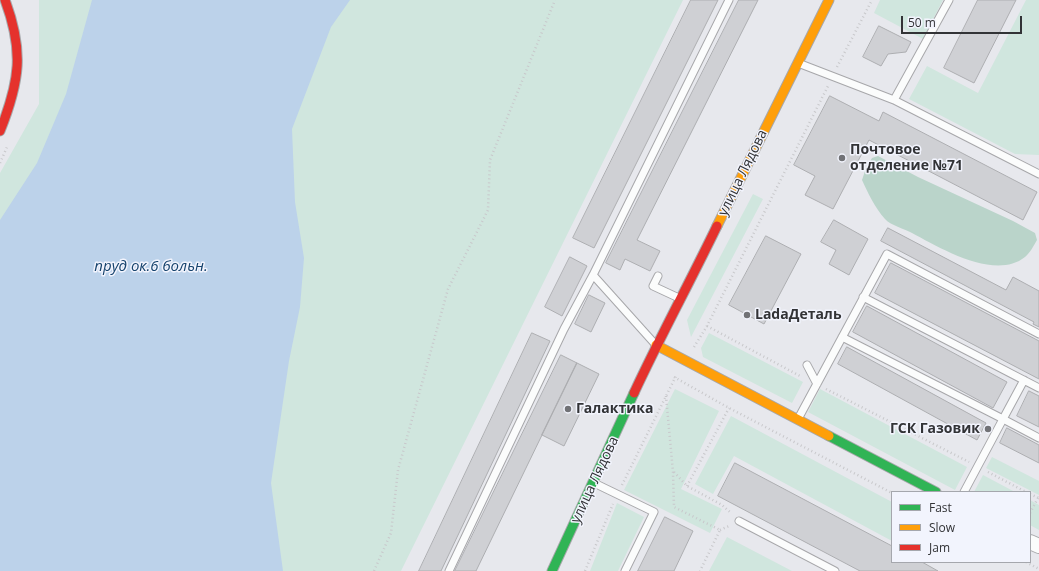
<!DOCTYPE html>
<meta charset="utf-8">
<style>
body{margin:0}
#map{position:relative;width:1039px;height:571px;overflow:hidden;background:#e7e8ed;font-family:"Open Sans",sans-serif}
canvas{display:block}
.legend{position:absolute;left:891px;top:491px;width:140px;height:72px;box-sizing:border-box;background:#f2f4fd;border:1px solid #a5a7ad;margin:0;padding:5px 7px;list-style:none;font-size:12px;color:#323336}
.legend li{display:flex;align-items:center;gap:8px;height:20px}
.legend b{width:20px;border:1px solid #a5a7ad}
.scale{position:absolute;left:901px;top:16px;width:121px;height:18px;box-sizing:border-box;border:2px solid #323336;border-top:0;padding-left:5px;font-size:12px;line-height:14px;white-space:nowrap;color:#323336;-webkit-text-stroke:3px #f2f4fd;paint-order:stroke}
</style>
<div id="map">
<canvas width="1039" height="571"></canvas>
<ul class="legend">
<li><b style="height:5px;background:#30b455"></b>Fast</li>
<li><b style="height:5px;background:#ff9f0a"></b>Slow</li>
<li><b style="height:5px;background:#e5322d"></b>Jam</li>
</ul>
<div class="scale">50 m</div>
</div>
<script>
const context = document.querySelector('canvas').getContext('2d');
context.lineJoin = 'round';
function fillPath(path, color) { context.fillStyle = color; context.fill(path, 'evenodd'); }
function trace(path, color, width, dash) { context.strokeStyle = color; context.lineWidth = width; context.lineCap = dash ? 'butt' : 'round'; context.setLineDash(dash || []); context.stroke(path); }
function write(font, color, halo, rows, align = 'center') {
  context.font = font + ' "Open Sans",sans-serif'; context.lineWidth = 3; context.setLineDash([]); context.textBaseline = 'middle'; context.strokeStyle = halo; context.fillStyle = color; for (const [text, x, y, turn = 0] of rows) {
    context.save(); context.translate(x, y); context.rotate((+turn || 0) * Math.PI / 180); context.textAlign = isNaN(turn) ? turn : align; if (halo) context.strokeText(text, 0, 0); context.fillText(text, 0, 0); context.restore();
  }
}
const green = new Path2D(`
 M39 0H683L401 571H0V173L39 104Z
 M880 0H943L923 39 874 13Z
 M1026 0H1039V155L1015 154 909 99 927 66 978 93Z
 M753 194 763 199 691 337 687 320Z
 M709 333 803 382 792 403 703 357 701 348Z
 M675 389 719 411 681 489 722 509 710 533 624 490Z
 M820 389 967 467 955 490 808 412Z
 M731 416 892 502V541L734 456 713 494 695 484Z
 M992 457 1039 481V495L986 468Z
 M983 475 1015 492H974Z
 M1030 500 1039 505V530L1030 525Z
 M617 503 644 517 618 571H590Z
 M727 537 792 571H709Z`);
const forest = new Path2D(`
 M878 156 918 177 1013 221 1035 233 1037 240C1034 245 1030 253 1025 257 995 281 940 248 912 233 905 229 890 225 885 219 875 208 868 193 862 180L866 168 872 158Z`);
const water = new Path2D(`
 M92 0H350L331 27 292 129 295 202 304 258 300 307 289 361 271 483 283 571H0V220L37 163 66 94Z`);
const building = new Path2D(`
 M691 0H718L594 248 573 238Z
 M739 0H758L637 240 660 251 650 271 625 259 620 270 606 263Z
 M978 0H1016L974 83 944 68Z
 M879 26 911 42 906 52 888 54 881 66 863 57Z
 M830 96 879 121 883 112 1037 192 1023 220 869 140 833 209 805 195 815 176 794 165Z
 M834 220 868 239 849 275 829 264 836 250 821 242Z
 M888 228 1006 290 1013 277 1039 291V327L1033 324 1034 322 881 241Z
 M766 236 801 254 764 324 729 305Z
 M570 257 587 266 562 316 545 307Z
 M891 263 1039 341V379L875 293Z
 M589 295 605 303 591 332 575 324Z
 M867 306 1007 382 993 408 853 332Z
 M532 333 550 341 441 571H419Z
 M847 347 986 423 977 440 838 364Z
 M561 355 577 363 542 435 476 571H455Z
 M577 363 599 374 564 446 542 435Z
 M1029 391 1039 396V427L1017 416Z
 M1007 428 1039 445V463L1000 443Z
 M735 463 892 546V562H922L938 571H860L718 496Z
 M665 517 693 531 674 571H638Z`);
const path = new Path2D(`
 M837 67 872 0
 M0 163 7 147
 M707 326 800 376
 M694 347 707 326 828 86
 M674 377 729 408 892 493
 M826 389 969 462
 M666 396 673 472 674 507 720 530 700 571
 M674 472 687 486 722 505 731 513
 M988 472 1026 492
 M622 485 677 374
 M687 486 729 408
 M1030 494 1039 498
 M1030 513 1038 498
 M720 530 729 526
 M1026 562 1039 569
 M374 571 391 533 398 470 448 289 488 210 490 160 555 0
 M585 571 613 504`);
const lane = new Path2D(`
 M798 63 894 100 1039 174
 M894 100 949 0
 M593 275 655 344
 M658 276 653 286 681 299
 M863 297 1039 388
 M842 337 1003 419 1024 380
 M807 365 817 384
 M798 419 887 254 1039 334
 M594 483 654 512 625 571
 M964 492 1003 419 1039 438
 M739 521 835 571
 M449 571 564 329 593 275 729 0`);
const street = new Path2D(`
 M1030 542 1039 546`);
const fast = new Path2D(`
 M829 436 936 492
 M552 571 634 393`);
const slow = new Path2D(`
 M717 226 829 0
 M656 345 829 436`);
const jam = new Path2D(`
 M0 131C20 81 24 51 5 0
 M634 393C660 337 690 282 717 226`);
const markers = [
 [842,158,4,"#717276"],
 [747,315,4,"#717276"],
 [568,409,4,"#717276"],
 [988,429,4,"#717276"]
];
const poiNames = [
 ["Почтовое",850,150],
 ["отделение №71",850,166],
 ["LadaДеталь",755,315],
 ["Галактика",576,409],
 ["ГСК Газовик",980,429,"right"]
];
const streetNames = [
 ["улица Лядова",743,173,-64],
 ["улица Лядова",595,480,-65]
];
const waterNames = [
 ["пруд ок.6 больн.",151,267]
];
fillPath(green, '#d0e6de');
fillPath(forest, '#bad4ca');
fillPath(water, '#bcd2ea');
fillPath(building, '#cfd0d4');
trace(building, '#adaeb1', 1);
trace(lane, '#a7a7aa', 9);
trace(street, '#a7a7aa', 16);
trace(fast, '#a7a7aa', 11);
trace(slow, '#a7a7aa', 11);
trace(jam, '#a7a7aa', 11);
trace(path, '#c8c8cb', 2.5, [1, 3]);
trace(lane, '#fbfcfc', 7);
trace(street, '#fbfcfc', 14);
trace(fast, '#30b455', 9);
trace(slow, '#ff9f0a', 9);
trace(jam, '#e5322d', 9);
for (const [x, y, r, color] of markers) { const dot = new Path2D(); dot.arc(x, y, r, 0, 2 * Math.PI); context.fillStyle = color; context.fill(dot); trace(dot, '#f2f4fd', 1.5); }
write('bold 14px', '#323336', '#f2f4fd', poiNames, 'left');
write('14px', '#323336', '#f2f4fd', streetNames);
write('italic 15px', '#16436d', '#f2f4fd', waterNames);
</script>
